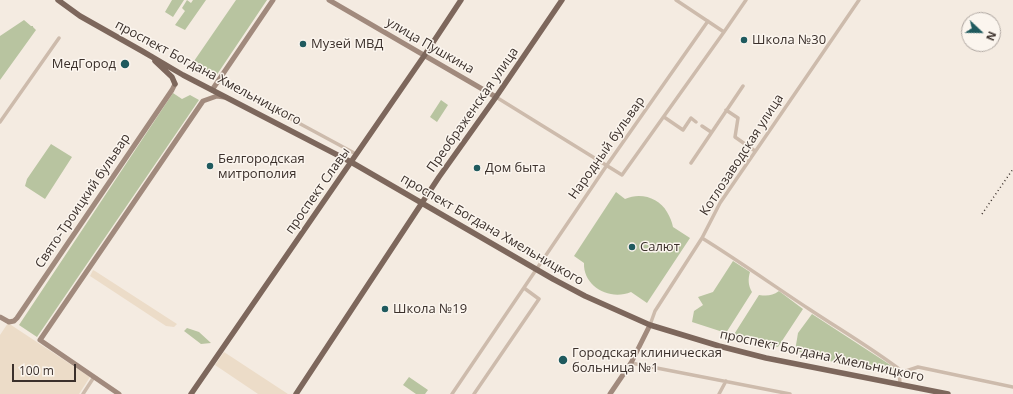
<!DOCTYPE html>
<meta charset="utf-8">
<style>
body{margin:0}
#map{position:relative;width:1013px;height:394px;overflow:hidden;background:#f4ebe1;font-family:"Open Sans",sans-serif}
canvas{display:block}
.north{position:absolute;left:961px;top:12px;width:40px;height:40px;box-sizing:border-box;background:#fbf5ee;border:1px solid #aea6a0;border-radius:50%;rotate:112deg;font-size:11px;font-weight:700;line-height:16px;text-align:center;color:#3b302b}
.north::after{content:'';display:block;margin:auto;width:14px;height:18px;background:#1f5a5e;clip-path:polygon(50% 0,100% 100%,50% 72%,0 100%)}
.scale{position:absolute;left:12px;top:364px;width:64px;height:18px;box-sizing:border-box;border:2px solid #3b302b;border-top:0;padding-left:5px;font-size:12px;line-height:14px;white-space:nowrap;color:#3b302b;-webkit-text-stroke:3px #fbf5ee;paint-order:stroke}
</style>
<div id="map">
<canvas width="1013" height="394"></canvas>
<div class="north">N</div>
<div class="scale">100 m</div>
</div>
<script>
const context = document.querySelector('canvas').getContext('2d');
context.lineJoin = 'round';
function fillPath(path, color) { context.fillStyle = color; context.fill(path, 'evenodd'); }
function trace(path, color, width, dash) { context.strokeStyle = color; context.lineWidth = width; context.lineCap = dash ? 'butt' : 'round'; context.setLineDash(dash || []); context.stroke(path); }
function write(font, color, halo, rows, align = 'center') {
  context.font = font + ' "Open Sans",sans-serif'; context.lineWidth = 3; context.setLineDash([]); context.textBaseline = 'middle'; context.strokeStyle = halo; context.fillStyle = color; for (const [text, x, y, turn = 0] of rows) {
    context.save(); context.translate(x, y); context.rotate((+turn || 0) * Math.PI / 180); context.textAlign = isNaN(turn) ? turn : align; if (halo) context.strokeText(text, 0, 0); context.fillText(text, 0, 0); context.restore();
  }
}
const green = new Path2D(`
 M172 0H184L173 17 165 12Z
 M187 0 191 3 193 0H206L185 30 175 25 185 11 182 8Z
 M236 0H267L216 76 192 64Z
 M24 20 31 26H33V27L36 30 0 80V36Z
 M173 93 182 99 190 95 199 100 37 337 19 325Z
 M441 100 448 105 437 122 430 117Z
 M51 144 72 157 45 199 25 186 27 179Z
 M616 192 625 199C641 192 659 198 667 212 670 217 672 222 673 227L690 238 647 303 631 292C609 301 583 286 584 263L574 256Z
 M733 261 750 272C748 279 748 285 752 292L726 333 692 322 694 311 703 305 698 297 713 292Z
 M779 291 803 309 778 347 733 336 759 295C767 296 772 296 779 291Z
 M812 314 895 368 889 371 874 363 870 370 825 360 812 354 795 351 798 333Z
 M187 328 199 332 211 343 201 344 184 331Z
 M409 377 428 390 425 394H416L403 385Z`);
const plaza = new Path2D(`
 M93 270 95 271 177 324 174 327 166 326 90 276Z
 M8 323 90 377 79 394H0V335Z
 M224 352 288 394H258L215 365Z`);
const street = new Path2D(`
 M676 0 724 32
 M219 80 356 154
 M496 97 622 175 724 32 746 0
 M726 110 738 118 735 137 755 151
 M664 117 683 130 691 118 696 122
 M0 122 59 38
 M702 126 711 132
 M691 163 743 86
 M702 238C739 261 774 286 809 309 839 329 870 347 899 369L900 384
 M650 325 655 311 702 238 720 203 859 0
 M631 363 790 394
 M900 373 918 367 1013 387
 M83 394 94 377
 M452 394 607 165 708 21
 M474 394 539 299 524 288
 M719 394 726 381`);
const secondary = new Path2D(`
 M329 0 496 97
 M212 90 273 0
 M0 317 9 322 14 321 17 318 172 90 175 84
 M119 394 40 340 203 101 217 96 224 97
 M610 394 631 363 650 325`);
const primary = new Path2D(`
 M58 0 80 16 142 51 183 75 351 162 553 279 585 296 650 325 719 346 766 358 948 394
 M155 61 172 77 175 84
 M191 394 424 56 461 0
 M296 394 439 177 496 97 562 0`);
const rail = new Path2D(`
 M982 214 1013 169`);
const markers = [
 [744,40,4,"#1f5a5e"],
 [303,44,4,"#1f5a5e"],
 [125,64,5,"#1f5a5e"],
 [210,166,4,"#1f5a5e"],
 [477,168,4,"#1f5a5e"],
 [632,247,4,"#1f5a5e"],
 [385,309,4,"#1f5a5e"],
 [563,360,5,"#1f5a5e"]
];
const poiNames = [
 ["Школа №30",752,40],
 ["Музей МВД",311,44],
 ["МедГород",116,64,"right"],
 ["Белгородская",218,159],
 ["митрополия",218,174],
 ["Дом быта",485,168],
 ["Салют",640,247],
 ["Школа №19",393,309],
 ["Городская клиническая",572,353],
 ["больница №1",572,368]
];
const streetNames = [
 ["улица Пушкина",430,46,30],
 ["проспект Богдана Хмельницкого",208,73,28],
 ["Преображенская улица",473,110,-55],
 ["Народный бульвар",607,148,-55],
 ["Котлозаводская улица",742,155,-57],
 ["проспект Славы",318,191,-55],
 ["Свято-Троицкий бульвар",83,201,-56],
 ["проспект Богдана Хмельницкого",492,230,30],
 ["проспект Богдана Хмельницкого",822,356,12]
];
fillPath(green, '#b8c4a0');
fillPath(plaza, '#ecdcc8');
trace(street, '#cdbbac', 3.5);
trace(secondary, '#a18a7d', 5);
trace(primary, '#7d675c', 5.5);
trace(rail, '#3b302b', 1.5, [1, 3]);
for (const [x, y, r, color] of markers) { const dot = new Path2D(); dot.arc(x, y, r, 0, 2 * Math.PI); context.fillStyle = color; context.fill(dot); trace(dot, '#fbf5ee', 1.5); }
write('13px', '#3b302b', '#fbf5ee', poiNames, 'left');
write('13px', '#3b302b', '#fbf5ee', streetNames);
</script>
